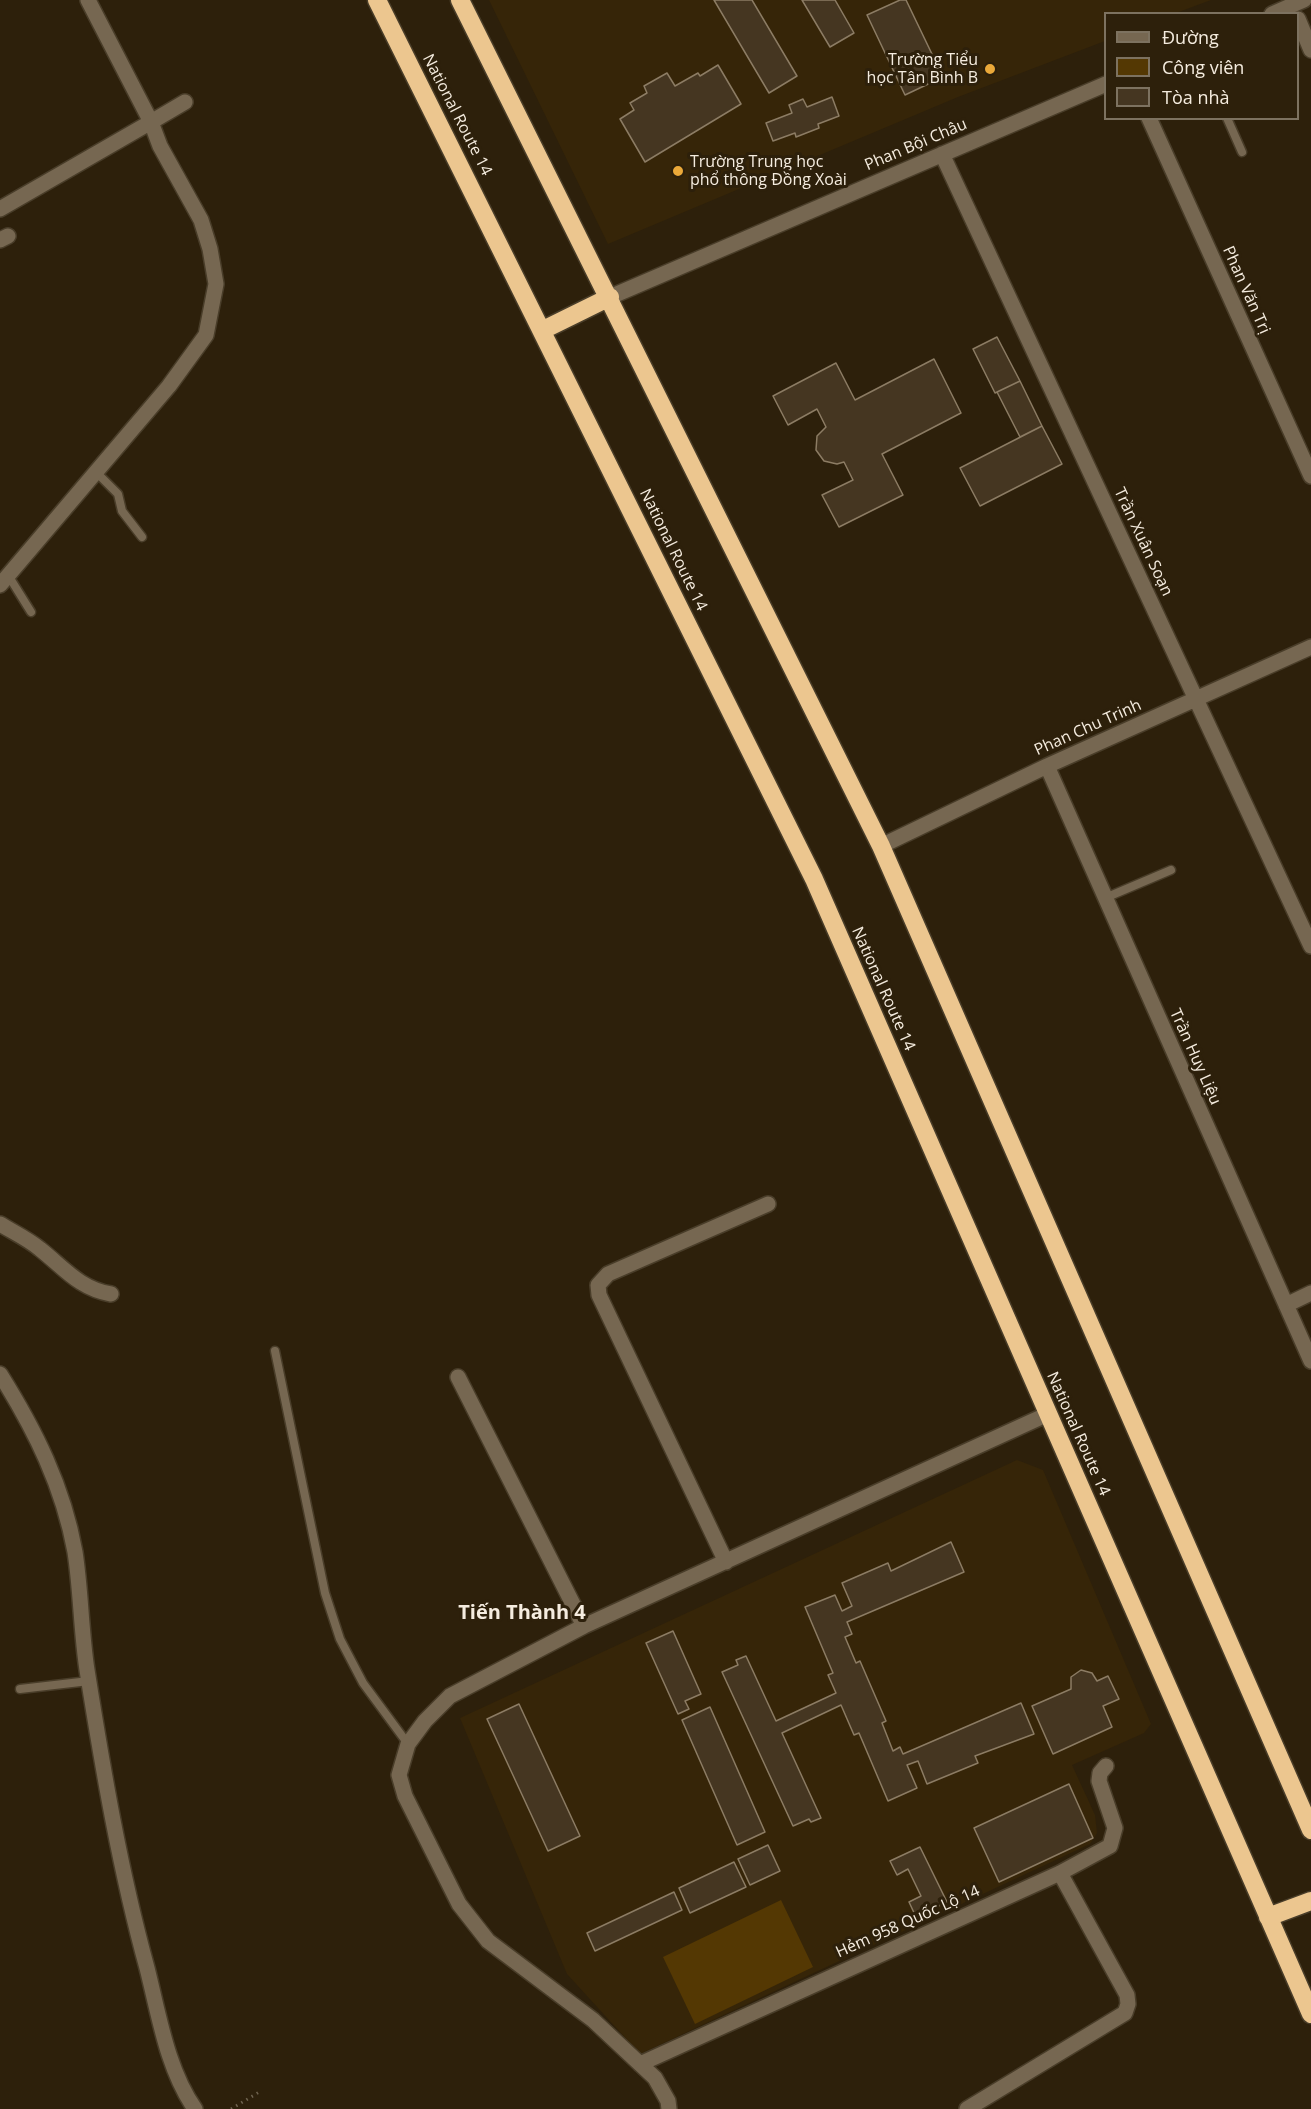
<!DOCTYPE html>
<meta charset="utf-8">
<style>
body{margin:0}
#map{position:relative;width:1311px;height:2109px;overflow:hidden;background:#2d200b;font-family:"Open Sans",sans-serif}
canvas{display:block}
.legend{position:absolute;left:1104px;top:12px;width:195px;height:108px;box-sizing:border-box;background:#2d200b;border:2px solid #7d7260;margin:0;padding:8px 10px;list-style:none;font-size:18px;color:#f5ecdf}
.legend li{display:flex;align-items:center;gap:12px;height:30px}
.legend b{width:30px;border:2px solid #7d7260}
</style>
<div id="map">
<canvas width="1311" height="2109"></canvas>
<ul class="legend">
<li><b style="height:8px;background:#766751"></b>Đường</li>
<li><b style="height:16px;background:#543803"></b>Công viên</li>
<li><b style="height:16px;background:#453621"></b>Tòa nhà</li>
</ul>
</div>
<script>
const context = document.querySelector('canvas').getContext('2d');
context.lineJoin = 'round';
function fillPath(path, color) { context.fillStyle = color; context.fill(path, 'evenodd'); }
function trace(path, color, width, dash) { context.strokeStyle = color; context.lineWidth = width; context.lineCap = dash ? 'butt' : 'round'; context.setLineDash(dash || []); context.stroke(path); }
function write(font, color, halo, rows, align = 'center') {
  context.font = font + ' "Open Sans",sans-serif'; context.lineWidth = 6; context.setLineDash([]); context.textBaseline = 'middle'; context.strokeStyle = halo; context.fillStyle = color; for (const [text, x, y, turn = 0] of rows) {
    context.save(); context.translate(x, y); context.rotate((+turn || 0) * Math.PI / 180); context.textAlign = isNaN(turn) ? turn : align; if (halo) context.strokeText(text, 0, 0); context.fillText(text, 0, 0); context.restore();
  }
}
const built = new Path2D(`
 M489 0H1211L1176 13 1106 14 1105 41 958 97 608 244Z
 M1017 1460 1043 1470 1151 1724 1144 1733 1072 1765 1095 1815 1097 1833 1090 1844 640 2054 567 1974 460 1718Z`);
const green = new Path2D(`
 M781 1900 813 1967 695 2024 663 1957Z`);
const building = new Path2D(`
 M714 0H752L797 76 769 93Z
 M802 0H835L854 33 830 47Z
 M900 0H906L943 77 905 95 867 15Z
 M718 65 741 104 645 162 620 119 634 110 630 103 647 93 644 86 667 73 675 86 698 73 700 76Z
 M832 97 839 116 818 124 819 128 796 137 795 133 773 141 766 123 792 113 789 105 803 99 807 107Z
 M997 337 1020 381 995 393 973 349Z
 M934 359 961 413 882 454 903 495 839 527 822 495 853 480 844 462 837 464 824 461 816 450 817 436 826 427 817 409 788 425 773 396 836 363 855 400Z
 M1020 381 1042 426 1020 437 997 392Z
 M1042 426 1062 464 980 506 960 468Z
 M951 1542 964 1572 847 1622 852 1634 845 1637 856 1663 860 1661 886 1721 882 1723 893 1751 900 1747 903 1754 1021 1703 1034 1734 975 1756 978 1763 927 1784 918 1761 907 1765 917 1788 888 1801 859 1733 854 1735 841 1705 782 1733 821 1818 811 1822 809 1819 793 1826 722 1672 738 1665 736 1660 746 1656 776 1721 836 1693 828 1675 833 1673 805 1607 835 1595 842 1611 852 1606 842 1583 888 1563 891 1571Z
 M673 1631 701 1694 685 1701 689 1709 678 1714 646 1643Z
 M1081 1670 1092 1673 1097 1681 1108 1676 1119 1699 1103 1706 1112 1727 1053 1754 1032 1706 1071 1689V1677Z
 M519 1704 580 1836 548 1851 487 1719Z
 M710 1707 765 1832 737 1845 682 1720Z
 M1069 1784 1093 1838 999 1882 974 1828Z
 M768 1845 780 1871 750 1885 738 1859Z
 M920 1847 947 1902 916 1917 909 1902 921 1896 908 1869 897 1875 890 1861Z
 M734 1862 746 1887 690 1913 679 1888Z
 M674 1892 682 1910 595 1951 587 1933Z`);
const path = new Path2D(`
 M231 2109 261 2091`);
const lane = new Path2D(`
 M1227 118 1242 152
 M96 472 118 494 122 511 142 537
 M8 575 31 612
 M1105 898 1171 870
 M275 1351 325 1593 340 1639 363 1683 408 1744
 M20 1689 89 1681`);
const street = new Path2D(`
 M1272 14 1304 0
 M1298 19 1311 50
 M1149 118 1311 476
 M942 154 1311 946
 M0 209 151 122 88 0
 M0 240 8 236
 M610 297 1106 84
 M0 585 169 386 206 335 216 284 210 249 201 220 160 146 151 122 185 102
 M1047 766 1311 1361
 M881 846 1047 766 1311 647
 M0 1224C13 1232 28 1239 40 1249 64 1268 80 1289 111 1294
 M1286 1305 1311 1293
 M0 1374C35 1430 63 1486 75 1552 81 1591 81 1631 87 1670 103 1770 120 1870 147 1968 159 2015 167 2069 195 2109
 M458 1377 584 1626
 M726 1562 599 1295 598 1285 608 1274 768 1204
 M640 2064 1060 1873 1110 1846 1115 1828 1099 1781 1100 1773 1106 1766
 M669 2109 668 2101 655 2078 640 2064 593 2020 488 1941 459 1904 405 1796 399 1775 408 1744 425 1721 450 1696 584 1626 1048 1414
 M967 2109 1125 2013 1128 2004 1127 1995 1060 1873`);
const highway = new Path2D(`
 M377 0 814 879 1311 2014
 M460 0 881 846 1311 1830
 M543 330 610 297
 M1268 1917 1311 1901`);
const markers = [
 [990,69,6,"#eba939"],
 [678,171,6,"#eba939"]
];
const poiNames = [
 ["Trường Tiểu",978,60],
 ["học Tân Bình B",978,78],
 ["Trường Trung học",690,162,"left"],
 ["phổ thông Đồng Xoài",690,180,"left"]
];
const streetNames = [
 ["National Route 14",457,115,63],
 ["Phan Bội Châu",916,145,-23],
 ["Phan Văn Trị",1246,290,66],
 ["Trần Xuân Soạn",1143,542,65],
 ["National Route 14",673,550,64],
 ["Phan Chu Trinh",1088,728,-24],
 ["National Route 14",883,989,66],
 ["Trần Huy Liệu",1195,1057,66],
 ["National Route 14",1078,1434,66],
 ["Hẻm 958 Quốc Lộ 14",908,1922,-24]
];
const quarterNames = [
 ["Tiến Thành 4",522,1613]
];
fillPath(built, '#362508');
fillPath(green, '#543803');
fillPath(building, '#453621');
trace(building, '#8c7c64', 1.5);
trace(lane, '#493d29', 11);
trace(street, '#493d29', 18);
trace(highway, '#493d29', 21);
trace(path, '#6f6350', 3, [1.5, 4.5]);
trace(lane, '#766751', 8);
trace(street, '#766751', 15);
trace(highway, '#ecc68f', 18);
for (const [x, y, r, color] of markers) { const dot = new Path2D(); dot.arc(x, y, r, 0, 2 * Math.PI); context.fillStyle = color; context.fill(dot); trace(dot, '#2d200b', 2); }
write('16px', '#f5ecdf', '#2d200b', poiNames, 'right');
write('16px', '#f5ecdf', '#2d200b', streetNames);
write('bold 20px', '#f5ecdf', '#2d200b', quarterNames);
</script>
